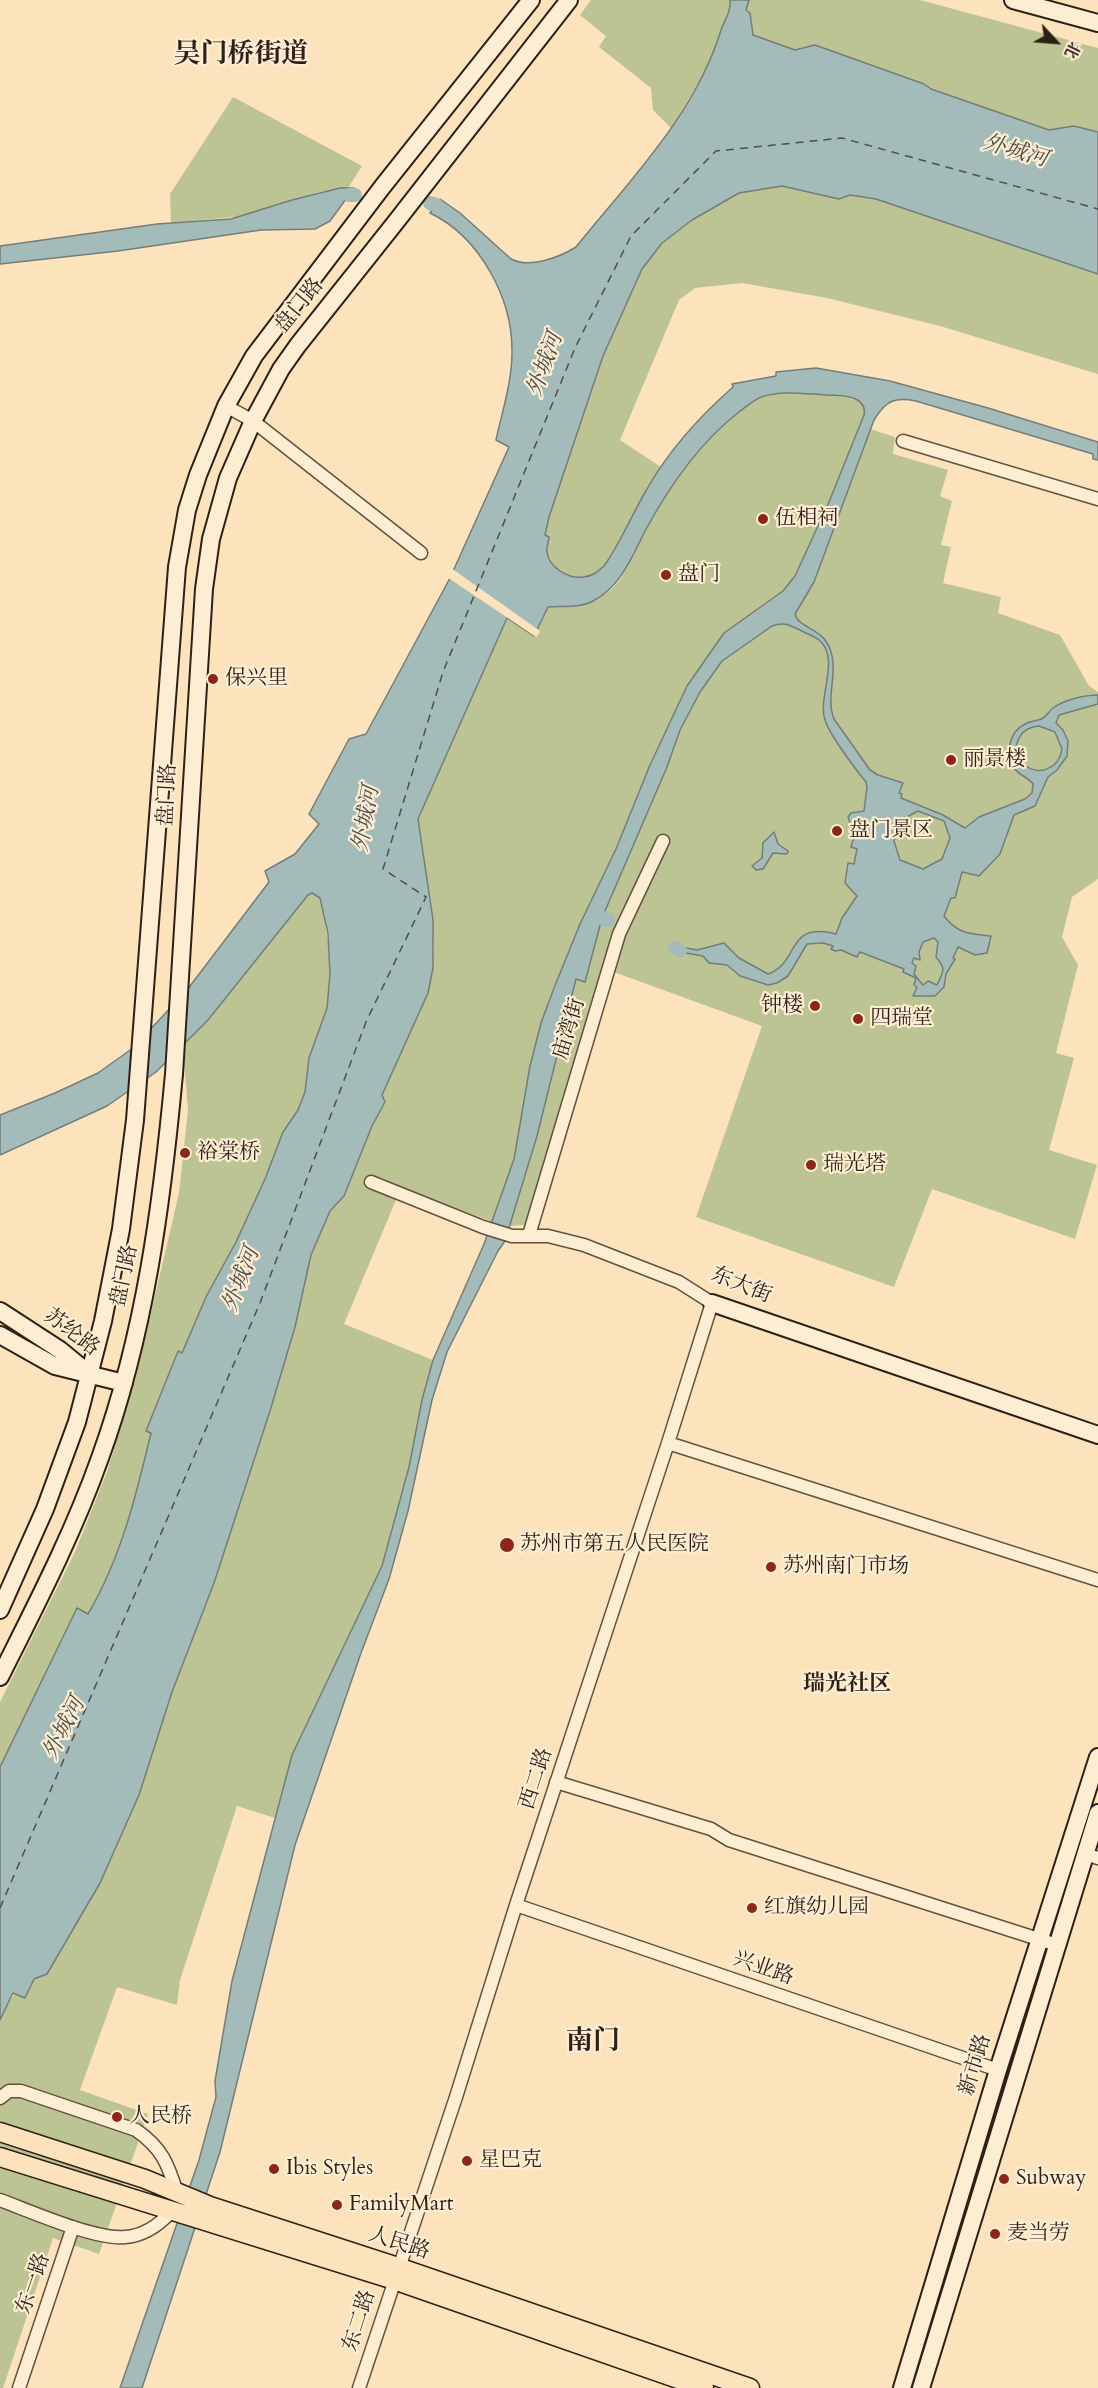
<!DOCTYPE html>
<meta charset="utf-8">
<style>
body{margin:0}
#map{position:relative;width:1098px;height:2388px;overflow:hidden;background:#fce3bc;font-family:Cardo,"Noto Serif SC",serif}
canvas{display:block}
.north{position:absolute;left:1026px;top:12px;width:60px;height:60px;-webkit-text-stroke:4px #fdedd3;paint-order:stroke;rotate:116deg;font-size:16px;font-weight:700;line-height:24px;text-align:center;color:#2e1f17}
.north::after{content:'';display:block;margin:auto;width:21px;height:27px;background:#2e1f17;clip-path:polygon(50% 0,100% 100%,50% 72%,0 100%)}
</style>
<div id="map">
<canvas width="1098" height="2388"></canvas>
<div class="north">北</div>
</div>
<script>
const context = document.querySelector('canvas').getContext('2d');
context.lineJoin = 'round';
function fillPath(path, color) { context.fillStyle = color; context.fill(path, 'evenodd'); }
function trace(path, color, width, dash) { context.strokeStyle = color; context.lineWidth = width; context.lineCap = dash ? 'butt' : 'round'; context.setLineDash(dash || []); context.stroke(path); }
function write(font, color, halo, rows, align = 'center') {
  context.font = font + ' Cardo,"Noto Serif SC",serif'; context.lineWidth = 4.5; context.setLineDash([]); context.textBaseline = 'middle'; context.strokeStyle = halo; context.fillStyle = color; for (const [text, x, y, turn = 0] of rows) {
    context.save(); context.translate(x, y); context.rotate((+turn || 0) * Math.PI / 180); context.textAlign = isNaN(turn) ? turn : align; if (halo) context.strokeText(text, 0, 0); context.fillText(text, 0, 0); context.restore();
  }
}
const green = new Path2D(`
 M591 0H920L1098 48V132L1074 126 1049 130 931 89 924 84 815 45 795 50 753 35 750 13 721 31 710 63 671 128 653 110 651 88 599 47 606 36 580 15Z
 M233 97 362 166 348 188 319 192 244 216 171 223 170 194Z
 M782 186 839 199 850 195 876 199 1098 274V374L940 326 827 298 742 283 695 288 679 300 620 440 661 467 604 566C598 571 592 577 583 577 569 579 549 568 547 552 546 547 549 542 549 537L545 536 549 517 603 356 642 269 662 243 692 220 739 193Z
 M783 393C809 394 839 390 863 404L870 429 895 437 893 454 948 470 940 496 952 501 941 545 951 547 943 583 1001 597 998 613 1060 635 1089 686 1098 692V879L1072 897 1062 937 1078 965 1056 1053 1074 1058 1049 1150 1097 1165 1075 1239 932 1189 894 1287 696 1217 762 1026 611 971 530 1220 523 1225 512 1226 496 1223 401 1188 344 1324 433 1360 422 1400 409 1467 382 1566 292 1755 275 1818 237 1806 180 1980 177 2005 117 1987 80 2090 148 2114 99 2254 53 2238 3 2388H0V2020C14 1992 17 1986 47 1974L100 1883 139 1795 172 1692 214 1583 270 1411 295 1327 311 1255 330 1211 344 1196 372 1126 385 1102 382 1095 428 993 433 968 434 944 418 819 507 617C521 614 534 610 547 607 568 603 590 605 608 592 626 578 635 550 646 530 671 484 725 397 783 393Z
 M312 893 320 898 330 952V974L327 1008 309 1058 305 1092 298 1110 283 1132 265 1179 236 1242 206 1297 182 1353 177 1351 146 1431 151 1433C136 1495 121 1558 88 1614L77 1608 0 1767V1702L75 1552 107 1472 136 1377 179 1193 188 1110 184 1062 186 1042 208 1020 308 895Z`);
const water = new Path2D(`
 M730 0H749L746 10 750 13 753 35 795 50 815 45 924 84 931 89 1049 130 1074 126 1098 132V274L876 199 850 195 839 199 782 186 739 193 692 220 662 243 642 269 603 356 549 517 545 535 549 537C549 541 546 547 547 551 548 568 569 579 583 577 592 577 598 571 604 566 621 542 632 514 647 489 669 450 699 417 733 387L732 384 776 376V372L816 368 890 381 988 408 1098 442V460L1093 459V454L916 401C895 397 886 400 874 420L814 582 795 614C798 628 823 628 830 649 839 672 825 697 834 719L870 770 878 775 903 783 899 793 902 794 901 798 943 815 965 828 979 817 1025 799 1032 793 1033 784C1028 777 1020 776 1015 769 1004 755 1009 732 1025 724 1030 721 1038 721 1043 718 1047 716 1049 711 1053 708 1064 700 1084 695 1098 695V704L1059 715 1056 723 1063 730 1068 741 1067 756 1057 770 1048 777 1035 806 1014 815 1000 854 979 876 962 872 955 898H951L944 916C958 934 969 934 991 936L987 953 975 955 958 947 953 958 955 959 946 974 944 987 935 996H913L917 987 914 985 916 978 903 972 904 969 860 952 857 957 841 950 835 951 831 949 833 946 823 943 807 944 788 976 777 983 768 985 740 976 727 965 709 963 703 956 680 952 681 947 697 950 724 943 739 958 768 974C801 962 785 921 836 934L842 918 857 896 845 883 848 863 854 864 857 849 851 847 857 826 850 823 848 817 851 813 864 811 867 787 866 782C856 770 829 734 825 720 817 698 841 658 819 640 814 636 807 634 802 631 791 626 784 621 772 626L722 661 700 692 680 730 667 767 602 918 585 982 576 979 537 1136 505 1241 498 1251 447 1352 432 1400 408 1511 389 1579 361 1653 295 1845 220 2152 142 2388H120L199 2160 216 2097 215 2081 232 1981 292 1755 382 1566 409 1467 422 1400 433 1360 484 1244 514 1159 530 1066 541 1023 554 988 580 924 616 849 650 765 687 686 724 633 783 591 795 576 829 502 864 415C868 395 839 395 826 395 805 394 781 390 762 397 753 400 747 406 739 412 699 443 668 488 644 533 631 559 620 587 593 601 581 608 562 606 548 607L534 636 507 618 418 819 433 920V968L428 993 382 1095 385 1102 372 1126 344 1196 330 1211 311 1255 295 1327 270 1411 214 1583 172 1692 139 1795 100 1883 47 1974 34 1979 25 1998 13 1993 0 2020V1767L77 1608 88 1614C121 1558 136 1496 151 1433L146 1431 178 1351 182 1353 206 1297 236 1242 265 1179 283 1132 298 1110 305 1092 309 1058 327 1008 330 974 328 934 320 898 312 893 308 895 208 1020 156 1072 107 1106 0 1155V1115L55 1093 98 1073 133 1048 187 990 269 882 265 871 295 854 319 824 309 814 349 739 366 734 450 578 509 447 496 440C502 412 512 382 512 353 513 299 480 237 430 213L440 199 460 213 511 259C530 269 560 257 576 247 630 180 696 113 721 30 725 19 731 12 730 0ZM1039 726 1055 732 1062 749C1059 769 1039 777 1023 764L1016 748C1018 735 1026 727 1039 726ZM918 811 944 821 950 838 942 859 923 869 900 860 894 841 903 819ZM934 938 938 942 936 957C946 969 944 970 937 985L928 981 923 985 914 974 916 966 912 963 914 958 920 960 919 952 923 942Z
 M340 188H354L330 221 315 229 261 230 118 251 0 264V246L157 224 231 219 292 200Z
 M774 832 778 844 788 851 787 854 773 853 763 869 756 870 752 866 762 858 763 843Z`);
const pier = new Path2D(`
 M451 568 540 631 538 635 536 637 447 577Z`);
const canal = new Path2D(`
 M349 195H355
 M430 203 436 205
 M602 918 608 920
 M675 948 680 950`);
const ferry = new Path2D(`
 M0 1908 260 1303 366 1022 426 897 383 869 443 672 575 348 631 236 716 151 842 138 1098 209`);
const street = new Path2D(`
 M226 406 253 421 421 553
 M903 441 1098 499
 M529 1235 619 934 663 841
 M668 1443 1098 1580
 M556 1782 711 1829 729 1840 1057 1945
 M1085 1854 1098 1858
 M516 1905 998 2070
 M0 2098 9 2091H21L136 2130C162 2148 168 2164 177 2193
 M0 2200C30 2211 95 2240 125 2237 143 2236 160 2224 172 2211
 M19 2388 73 2227
 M359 2388 456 2097 516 1905 668 1443 712 1303 679 1282 584 1245 548 1236H512L483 1227 371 1182`);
const secondary = new Path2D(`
 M1013 0 1098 23
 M712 1303 1098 1435
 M0 1311 60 1350 88 1373
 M0 1335 55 1366 124 1383
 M0 1610 45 1509 77 1422 103 1321 121 1229 135 1120 177 567 187 510 198 475 226 406 254 356 383 186 531 0
 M0 1677C36 1605 73 1534 100 1458 145 1334 162 1204 174 1074L204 589 211 539 228 478 253 421 281 369 298 345 395 223 569 0
 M902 2388 998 2070 1098 1757
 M921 2388 1098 1813`);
const primary = new Path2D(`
 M0 2132 145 2179 210 2206 398 2267 750 2388
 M0 2157 394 2280 704 2388`);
const markers = [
 [763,519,6,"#8f2418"],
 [666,575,6,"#8f2418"],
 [213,679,6,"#8f2418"],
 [951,760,6,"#8f2418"],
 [837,831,6,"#8f2418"],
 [815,1006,6,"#8f2418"],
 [858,1019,6,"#8f2418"],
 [185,1153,6,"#8f2418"],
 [811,1165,6,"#8f2418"],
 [507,1545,8,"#8f2418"],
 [771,1567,6,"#8f2418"],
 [752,1908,6,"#8f2418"],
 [117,2117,6,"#8f2418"],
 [467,2161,6,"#8f2418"],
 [274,2169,6,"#8f2418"],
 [1004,2179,6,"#8f2418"],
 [337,2205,6,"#8f2418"],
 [995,2234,6,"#8f2418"]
];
const streetNames = [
 ["盘门路",300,306,-51],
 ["盘门路",168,795,-87],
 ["庙湾街",570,1029,-73],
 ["盘门路",125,1276,-78],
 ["东大街",741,1286,22],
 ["苏纶路",71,1333,37],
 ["西二路",537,1779,-72],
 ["兴业路",763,1969,19],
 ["新市路",976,2065,-73],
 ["人民路",399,2244,18],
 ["东一路",34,2284,-71],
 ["东二路",360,2321,-72]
];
const poiNames = [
 ["伍相祠",775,519],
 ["盘门",678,575],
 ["保兴里",225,679],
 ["丽景楼",963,760],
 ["盘门景区",849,831],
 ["钟楼",803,1006,"right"],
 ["四瑞堂",870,1019],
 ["裕棠桥",197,1153],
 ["瑞光塔",823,1165],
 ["苏州市第五人民医院",520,1545],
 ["苏州南门市场",783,1567],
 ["红旗幼儿园",764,1908],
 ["人民桥",129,2117],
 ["星巴克",479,2161],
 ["Ibis Styles",286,2169],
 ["Subway",1016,2179],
 ["FamilyMart",349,2205],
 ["麦当劳",1007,2234]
];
const waterNames = [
 ["外城河",1015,152,16],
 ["外城河",546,365,-70],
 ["外城河",367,819,-80],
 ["外城河",242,1280,-69],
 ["外城河",65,1729,-63]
];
const neighbourhoodNames = [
 ["瑞光社区",847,1685]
];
const districtNames = [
 ["吴门桥街道",241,56],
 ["南门",593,2043]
];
fillPath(green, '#bcc493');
fillPath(water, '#a3bcba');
trace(water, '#747d79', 1.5);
fillPath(pier, '#fce3bc');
trace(canal, '#a3bcba', 14);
trace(ferry, '#514e48', 1.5, [8, 6]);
trace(street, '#625040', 15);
trace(secondary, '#2e1f17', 20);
trace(primary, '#2e1f17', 21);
trace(street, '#fdedd3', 12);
trace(secondary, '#fdedd3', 16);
trace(primary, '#fce3bc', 18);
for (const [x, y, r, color] of markers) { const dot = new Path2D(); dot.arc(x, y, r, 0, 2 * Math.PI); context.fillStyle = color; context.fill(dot); trace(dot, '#fdedd3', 2); }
write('21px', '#2e1f17', '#fdedd3', streetNames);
write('21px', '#2e1f17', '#fdedd3', poiNames, 'left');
write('italic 22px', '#514e48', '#fdedd3', waterNames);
write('bold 22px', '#2e1f17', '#fdedd3', neighbourhoodNames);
write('bold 27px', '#2e1f17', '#fdedd3', districtNames);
</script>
